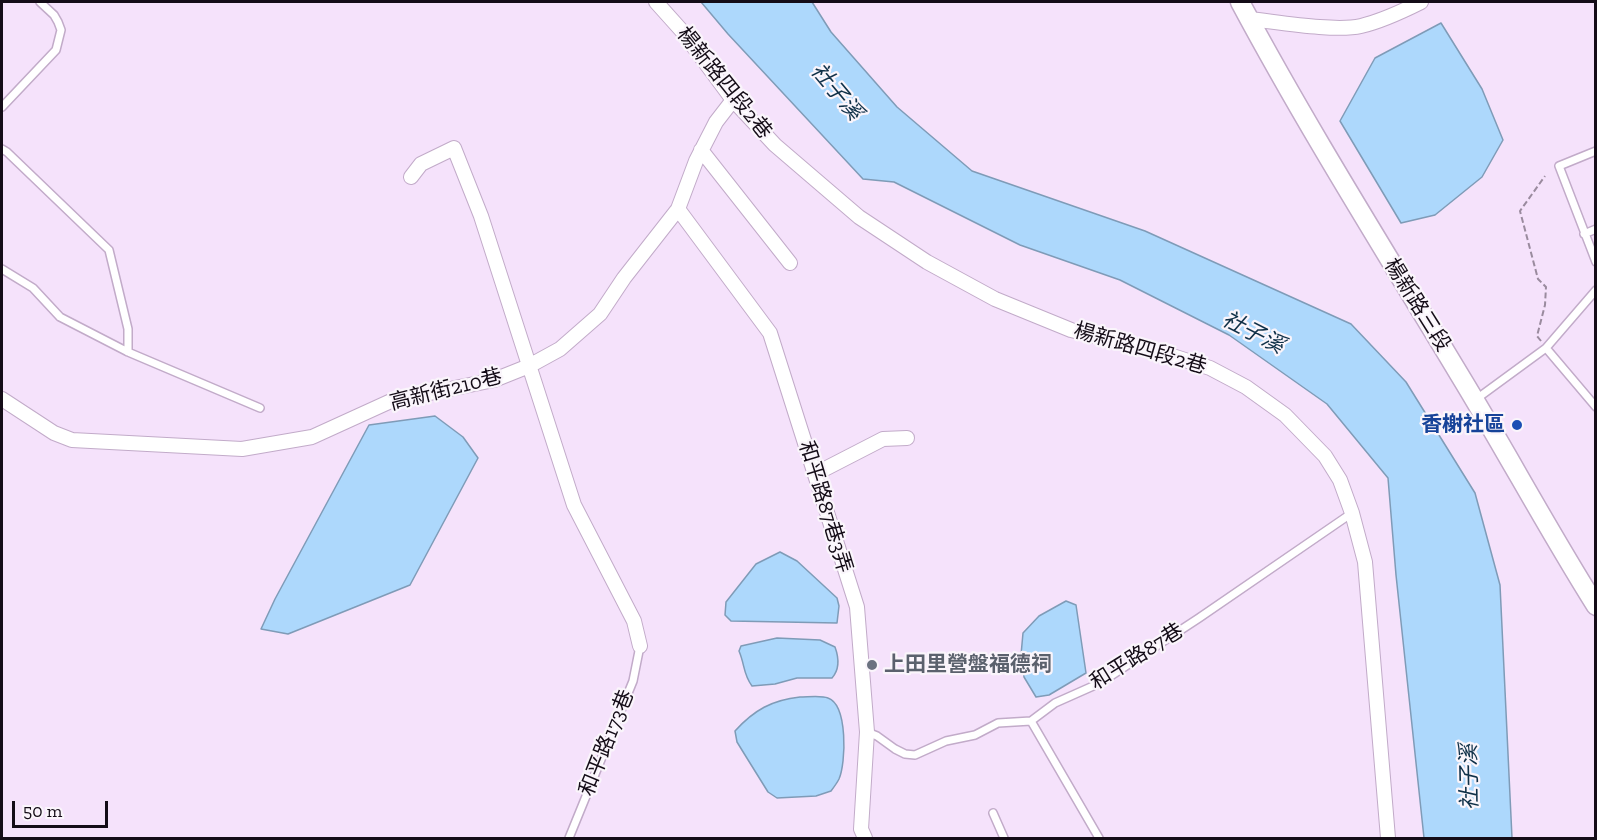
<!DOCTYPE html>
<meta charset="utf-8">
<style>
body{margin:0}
#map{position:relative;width:1597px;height:840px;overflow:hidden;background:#f5e2fb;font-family:"Zilla Slab",serif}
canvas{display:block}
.frame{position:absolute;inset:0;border:3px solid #140c17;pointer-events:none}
.scale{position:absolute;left:12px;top:801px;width:96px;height:27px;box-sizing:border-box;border:3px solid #140c17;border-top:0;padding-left:8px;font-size:18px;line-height:21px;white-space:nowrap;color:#140c17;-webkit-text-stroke:4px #faf5fb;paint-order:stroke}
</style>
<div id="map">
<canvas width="1597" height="840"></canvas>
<div class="frame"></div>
<div class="scale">50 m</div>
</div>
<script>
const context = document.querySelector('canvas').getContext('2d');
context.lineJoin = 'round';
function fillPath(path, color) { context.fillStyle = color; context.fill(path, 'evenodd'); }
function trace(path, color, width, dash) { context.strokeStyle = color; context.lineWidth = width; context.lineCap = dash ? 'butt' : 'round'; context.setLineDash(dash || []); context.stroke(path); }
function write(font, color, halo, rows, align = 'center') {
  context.font = font + ' "Zilla Slab","Noto Sans TC",serif'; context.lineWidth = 4.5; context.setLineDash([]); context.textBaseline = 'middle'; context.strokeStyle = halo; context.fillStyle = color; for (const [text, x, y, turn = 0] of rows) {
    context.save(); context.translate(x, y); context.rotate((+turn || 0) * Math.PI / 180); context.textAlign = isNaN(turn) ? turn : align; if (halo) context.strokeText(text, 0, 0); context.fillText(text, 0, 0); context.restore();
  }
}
const water = new Path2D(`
 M701 2H812L831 32 897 107 972 171 1145 231 1351 324 1406 382 1475 493 1500 585 1512 838H1424L1396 575 1388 478 1327 404 1229 335 1120 280 1020 245 894 182 863 179 728 34Z
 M1441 23 1482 89 1503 140 1482 177 1435 215 1401 223 1340 121 1375 58Z
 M435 416 463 437 478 458 410 585 288 634 261 629 275 599 369 425Z
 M780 552 797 561 837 598 839 606 837 623 731 621 725 615 726 602 756 564Z
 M1066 601 1076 605 1086 673 1049 695 1036 697 1024 677 1021 655 1023 633 1039 616Z
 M777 638 820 640 835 647C839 658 840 669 832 678H797L775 684 752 686C743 674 745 665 739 651L741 646Z
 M800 697C808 697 821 695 828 698 848 705 846 763 839 779 837 783 834 787 831 791L816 796 777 798 768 792 745 755 737 742 735 731C754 710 772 700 800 697Z`);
const path = new Path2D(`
 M1541 341 1537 336 1545 305 1546 287 1538 279 1520 211 1545 176`);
const lane = new Path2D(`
 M2 107 56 50 61 30 58 22 54 15 40 2
 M2 149 7 152 109 250 128 329V352
 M1596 151 1559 166 1596 262
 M1584 234 1596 229
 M2 269 33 288 60 317 128 352 260 408
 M1546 348 1596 407
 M1475 400 1546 348 1596 290
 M867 732 877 736 895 749 905 754 915 755 946 741 975 735 998 723 1031 721
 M993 813 1004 838
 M569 838 633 681 640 646
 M1099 838 1031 721 1055 703 1100 683 1199 618 1352 513`);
const street = new Path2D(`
 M656 2 682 31 733 100 775 145 859 217 927 262 995 299 1071 330 1157 351 1210 368 1246 387 1285 415 1325 456 1340 480 1352 513 1365 562 1388 838
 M1250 19C1278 22 1335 32 1361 26 1382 21 1403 11 1421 2
 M701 150 790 263
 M411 177 421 164 454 148 481 216 574 505 634 621 640 646
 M678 209 770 333 857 607 867 732 861 829 865 838
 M2 399 54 433 72 440 242 449 312 437 391 401 494 380 529 366 560 349 600 314 624 278 678 209 696 161 716 122 733 100
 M815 474 883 439 907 438`);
const secondary = new Path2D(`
 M1240 2C1308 129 1385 251 1459 374 1506 451 1548 530 1596 606`);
const markers = [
 [1517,425,6,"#1a4fb4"],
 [872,665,6,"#6b7280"]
];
const streetNames = [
 ["楊新路四段2巷",724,83,51],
 ["楊新路三段",1417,305,58],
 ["楊新路四段2巷",1140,349,16],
 ["高新街210巷",446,390,-14],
 ["和平路87巷3弄",825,507,73],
 ["和平路87巷",1137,657,-32],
 ["和平路173巷",607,743,-68]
];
const transitNames = [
 ["香榭社區",1505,425]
];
const worshipNames = [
 ["上田里營盤福德祠",884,665]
];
const waterNames = [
 ["社子溪",836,92,50],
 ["社子溪",1253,333,27],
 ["社子溪",1470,777,-91]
];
fillPath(water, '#add8fc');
trace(water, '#7f9bb7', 1.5);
trace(lane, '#c2abc9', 10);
trace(street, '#c2abc9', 16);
trace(secondary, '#c2abc9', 21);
trace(path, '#9a8b9e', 2, [6, 3]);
trace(lane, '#fff', 7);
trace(street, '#fff', 14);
trace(secondary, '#fff', 18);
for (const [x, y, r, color] of markers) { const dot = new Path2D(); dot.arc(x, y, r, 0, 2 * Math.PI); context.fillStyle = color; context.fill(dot); trace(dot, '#faf5fb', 2); }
write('21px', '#140c17', '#faf5fb', streetNames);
write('bold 21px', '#164399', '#faf5fb', transitNames, 'right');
write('bold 21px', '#5b616d', '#faf5fb', worshipNames, 'left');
write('italic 22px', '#0f3048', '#faf5fb', waterNames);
</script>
